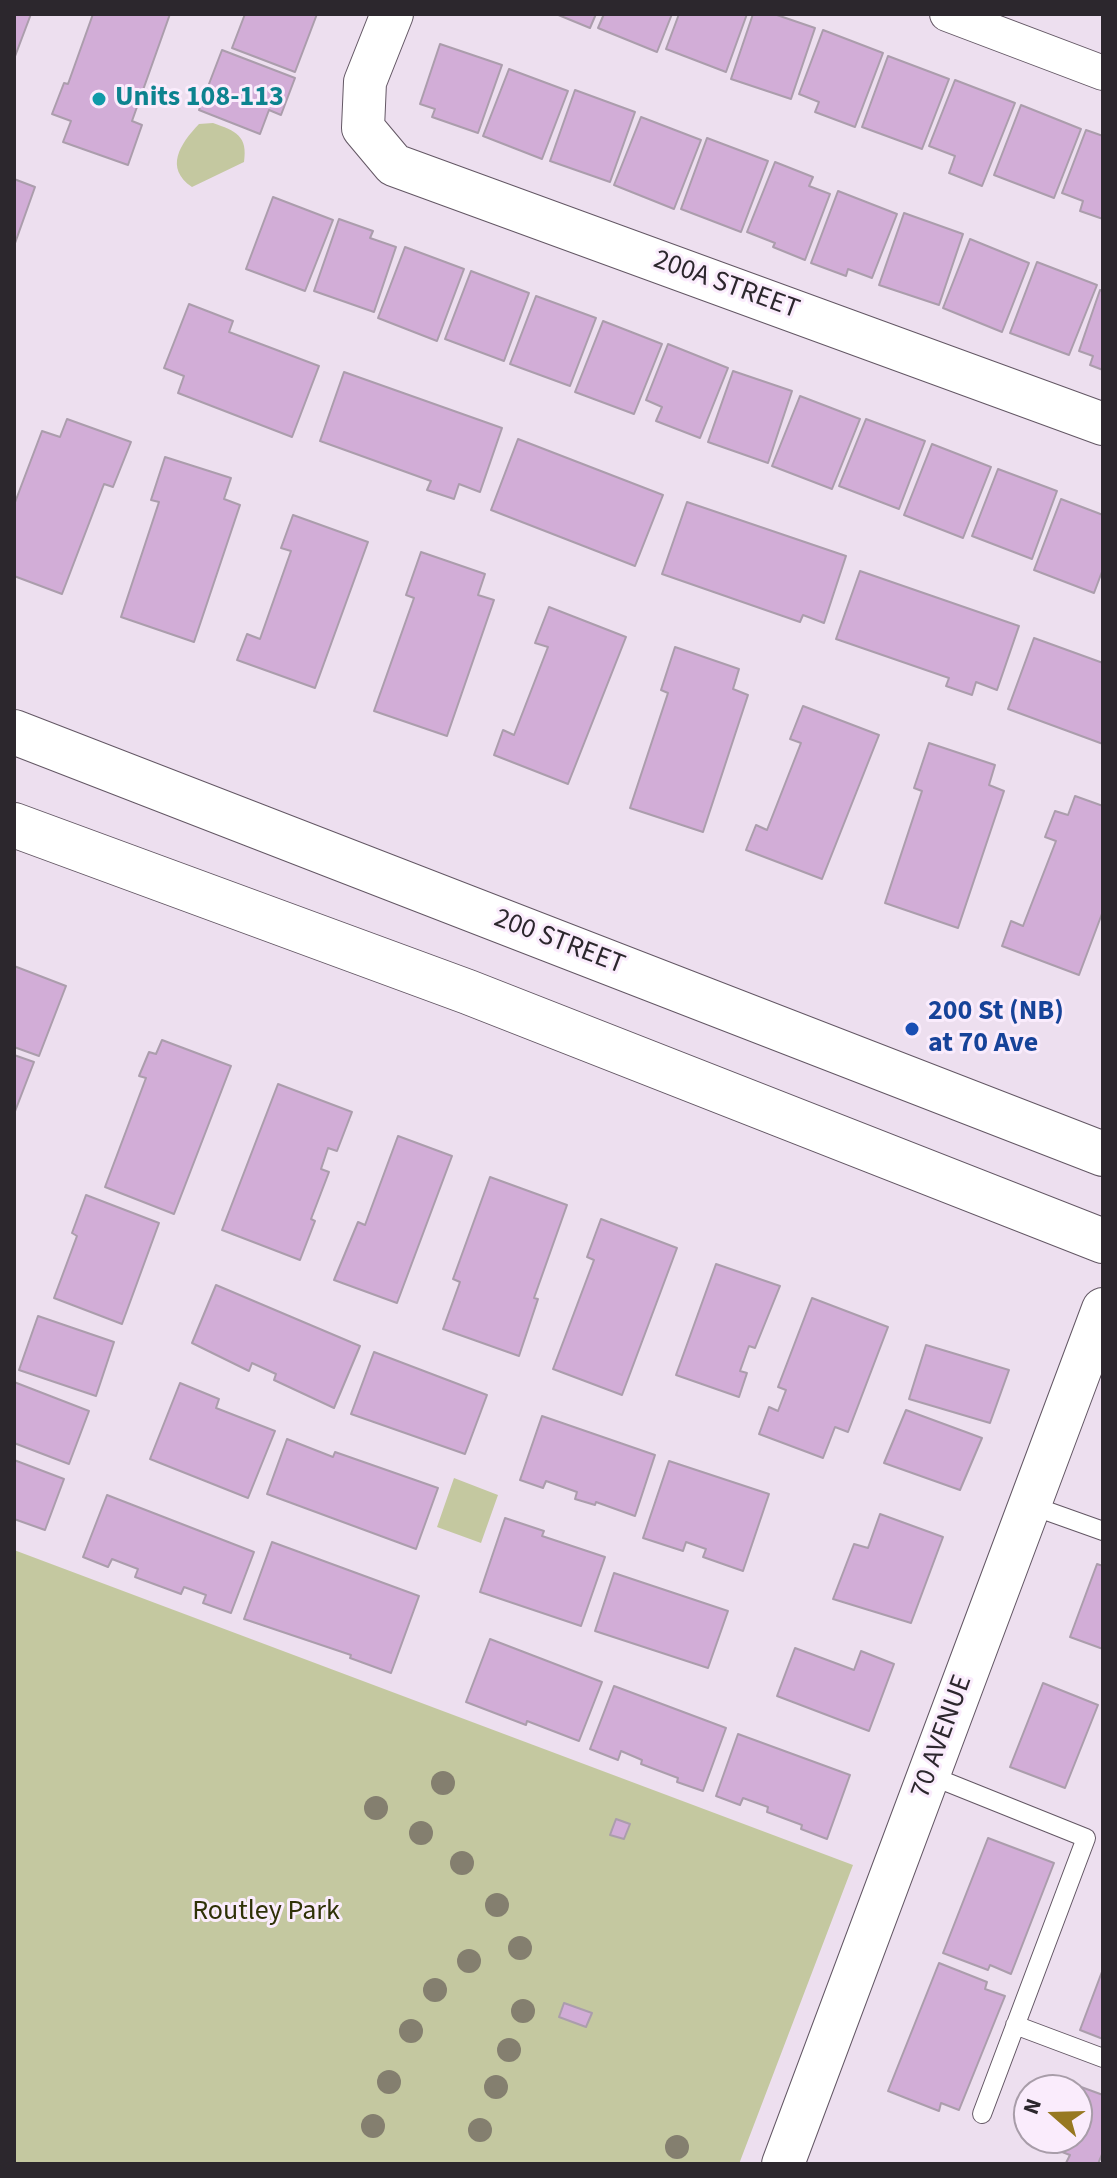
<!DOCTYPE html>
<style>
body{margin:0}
#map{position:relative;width:1117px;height:2178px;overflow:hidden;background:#eddfef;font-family:"Source Sans 3",sans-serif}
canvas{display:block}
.frame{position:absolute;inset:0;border:16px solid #2c272d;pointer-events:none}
.north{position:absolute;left:1013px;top:2074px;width:80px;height:80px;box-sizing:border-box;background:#faecfc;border:2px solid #a89da9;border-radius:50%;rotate:290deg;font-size:22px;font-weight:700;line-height:32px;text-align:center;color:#2c272d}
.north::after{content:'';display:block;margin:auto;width:28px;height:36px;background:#977821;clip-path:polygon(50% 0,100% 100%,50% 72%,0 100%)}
</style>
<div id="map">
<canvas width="1117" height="2178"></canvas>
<div class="frame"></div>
<div class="north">N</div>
</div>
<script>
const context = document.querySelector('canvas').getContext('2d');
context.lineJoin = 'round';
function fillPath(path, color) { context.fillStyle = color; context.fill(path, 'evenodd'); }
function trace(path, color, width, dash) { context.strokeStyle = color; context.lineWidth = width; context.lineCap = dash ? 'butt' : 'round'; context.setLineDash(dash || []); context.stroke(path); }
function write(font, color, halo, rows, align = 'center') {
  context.font = font + ' "Source Sans 3",sans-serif'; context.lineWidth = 6; context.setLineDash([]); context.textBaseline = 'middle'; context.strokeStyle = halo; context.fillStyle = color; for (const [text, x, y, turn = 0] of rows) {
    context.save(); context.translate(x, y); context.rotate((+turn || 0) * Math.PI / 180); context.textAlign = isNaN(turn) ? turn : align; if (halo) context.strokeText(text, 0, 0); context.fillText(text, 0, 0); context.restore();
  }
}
const green = new Path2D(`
 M213 123C236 131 248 136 244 162L192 187C164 168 180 144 199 124Z
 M454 1478 498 1495 481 1543 437 1527Z
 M14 1550 853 1865 739 2164H14Z`);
const building = new Path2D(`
 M14 14H31L14 59Z
 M93 14H170L132 121 142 125 128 165 63 142 71 121 52 114 64 83 68 84Z
 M245 14H317L295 72 232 48Z
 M556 14H596L590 28Z
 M604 14H672L657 52 598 28Z
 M679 14H747L726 72 666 49Z
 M753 14H774L815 28 791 99 731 79Z
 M823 30 883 53 855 127 815 112 819 102 799 94Z
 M440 44 502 65 478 133 432 117 435 109 420 104Z
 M222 50 295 78 281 115 269 110 260 134 199 110Z
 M888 56 949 79 922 149 862 127Z
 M509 69 568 91 542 159 483 136Z
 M955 80 1015 103 982 186 949 173 955 156 929 146Z
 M575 90 635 112 610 182 550 161Z
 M1021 105 1081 129 1054 198 994 175Z
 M641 117 701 140 674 209 614 185Z
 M1086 130 1103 136V219L1080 211 1083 201 1062 193Z
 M707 138 768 161 741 232 681 209Z
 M775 162 813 177 809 186 830 194 805 260 773 247 775 243 747 232Z
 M14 179 35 187 14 246Z
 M838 191 897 214 872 278 848 269 846 276 811 263Z
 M273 197 333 220 305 291 246 269Z
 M904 213 963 234 939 305 879 285Z
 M339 219 373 231 370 238 396 247 374 312 314 291Z
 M970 239 1029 263 1002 332 943 308Z
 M405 247 464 269 437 341 378 318Z
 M1037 262 1097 285 1069 355 1010 333Z
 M471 271 529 293 504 361 445 339Z
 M1100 290 1103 291V370L1090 365 1093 356 1079 351Z
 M536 296 596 318 570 386 510 364Z
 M189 304 233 321 229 332 319 366 292 437 178 393 184 376 164 368Z
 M603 321 662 344 634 414 575 392Z
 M668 344 728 368 700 438 656 421 662 407 646 400Z
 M733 371 792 391 768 463 708 442Z
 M344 372 502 428 480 492 459 484 454 499 427 490 431 481 320 441Z
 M800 396 860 419 832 489 772 466Z
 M67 419 131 442 113 487 104 484 62 594 14 576V505L42 431 60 437Z
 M866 419 925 441 899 509 839 486Z
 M518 439 663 495 635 566 491 510Z
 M932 444 991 467 963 538 904 515Z
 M165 457 231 478 224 499 240 505 194 642 121 617 159 502 151 500Z
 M998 469 1057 491 1032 559 972 536Z
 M1061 499 1103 515V569L1094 593 1034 570Z
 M687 502 846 556 824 623 803 615 800 622 662 574Z
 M293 515 368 542 315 688 237 660 247 634 260 639 291 551 281 548Z
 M421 552 485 574 478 595 494 600 447 736 374 711 414 598 406 595Z
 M860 571 1019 626 997 690 976 682 972 695 946 686 949 678 836 639Z
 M549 607 626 637 568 784 494 755 503 730 514 735 548 647 535 643Z
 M1034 638 1103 663V744L1008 709Z
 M675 647 739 669 733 689 748 695 703 832 630 808 668 693 661 690Z
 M803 706 879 735 822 879 746 850 756 825 767 830 801 743 790 739Z
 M929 743 995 765 989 785 1004 791 958 928 885 903 922 791 914 788Z
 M1075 796 1103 806V911L1079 975 1002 946 1011 921 1023 926 1056 841 1045 837 1055 811 1068 815Z
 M14 966 66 986 39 1056 14 1047Z
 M162 1040 231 1066 174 1214 105 1187 146 1078 139 1076 149 1052 156 1054Z
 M14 1055 34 1062 14 1114Z
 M278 1084 352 1112 337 1151 328 1148 321 1169 329 1172 311 1219 315 1221 300 1260 222 1230Z
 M398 1136 452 1156 397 1303 334 1280 358 1222 365 1225Z
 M490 1177 567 1205 534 1298 538 1299 519 1356 443 1329 460 1282 453 1279Z
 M86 1195 159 1223 122 1324 54 1298 77 1236 72 1233Z
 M601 1219 677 1248 622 1395 553 1369 594 1260 587 1257Z
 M716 1264 780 1286 755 1348 749 1346 740 1371 747 1373 739 1397 676 1375Z
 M216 1285 360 1346 334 1408 274 1380 276 1374 252 1363 249 1371 192 1343Z
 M812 1298 888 1327 848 1432 835 1427 823 1458 759 1434 769 1407 778 1411 786 1390 778 1387Z
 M38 1316 114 1342 96 1396 19 1370Z
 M926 1345 1009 1370 990 1423 909 1399Z
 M374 1352 487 1395 465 1454 351 1414Z
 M14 1382 89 1411 69 1464 14 1443Z
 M180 1383 219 1399 216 1408 275 1431 248 1498 150 1459Z
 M906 1410 982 1438 960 1490 884 1463Z
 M542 1416 655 1455 635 1516 596 1502 595 1505 575 1499 577 1492 546 1481 543 1488 520 1480Z
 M287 1439 333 1457 335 1452 438 1488 416 1549 267 1494Z
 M14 1460 64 1479 45 1530 14 1519Z
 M669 1461 769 1494 743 1571 703 1557 706 1549 686 1542 683 1551 643 1538Z
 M107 1495 254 1552 231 1613 203 1603 206 1595 184 1587 181 1594 135 1577 138 1569 112 1559 108 1567 83 1557Z
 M880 1514 943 1537 911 1623 833 1599 854 1544 868 1548Z
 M505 1518 544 1531 542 1536 605 1557 581 1626 480 1592Z
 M272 1542 419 1596 391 1673 350 1658 351 1655 244 1619Z
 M1097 1564 1103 1566V1649L1070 1637Z
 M614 1573 728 1611 708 1668 595 1631Z
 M490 1639 602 1682 579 1741 527 1721 526 1725 466 1702Z
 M795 1648 854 1670 861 1651 894 1664 869 1731 777 1696Z
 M1043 1683 1098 1705 1065 1788 1010 1767Z
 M614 1686 726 1728 703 1791 677 1782 678 1778 641 1764 642 1760 621 1751 618 1760 590 1749Z
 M738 1734 850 1775 827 1839 801 1829 802 1825 767 1812 768 1807 743 1798 740 1805 716 1796Z
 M616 1819 630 1824 624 1839 610 1835Z
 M988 1838 1054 1863 1011 1974 990 1965 988 1970 943 1953Z
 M939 1963 987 1982 985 1989 1005 1996 959 2110 941 2103 939 2111 888 2091Z
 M1103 1969V2039L1080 2030Z
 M564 2003 592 2013 586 2027 559 2017Z
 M1062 2080 1103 2095V2152L1098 2164H1069L1066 2163 1070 2155 1038 2143 1040 2138H1077V2090H1058Z`);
const service = new Path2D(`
 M1030 1505 1103 1531
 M929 1775 1086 1838 982 2114
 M1015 2025 1103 2058`);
const minor = new Path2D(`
 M947 14 1103 73`);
const tertiary = new Path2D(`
 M392 14 365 82 363 128 394 165 1103 424
 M783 2164 1103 1309`);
const primary = new Path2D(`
 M14 732 1103 1154
 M14 825 468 992 1103 1241`);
const trees = [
 [443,1783],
 [376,1808],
 [421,1833],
 [462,1863],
 [497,1905],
 [520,1948],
 [469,1961],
 [435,1990],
 [523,2011],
 [411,2031],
 [509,2050],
 [389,2082],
 [496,2087],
 [373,2126],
 [480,2130],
 [677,2147]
];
const markers = [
 [99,99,8,"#0f9aa8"],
 [912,1029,8,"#1a4fb4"]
];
const cultureNames = [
 ["Units 108-113",115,99]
];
const streetNames = [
 ["200A STREET",726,286,20],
 ["200 STREET",559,943,21],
 ["70 AVENUE",943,1737,-70]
];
const transitNames = [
 ["200 St (NB)",928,1013],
 ["at 70 Ave",928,1045]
];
const parkNames = [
 ["Routley Park",266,1913]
];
fillPath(green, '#c4c8a0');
fillPath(building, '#d2add7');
trace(building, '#ab9dac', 2);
trace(service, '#635764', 20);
trace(minor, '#635764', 36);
trace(tertiary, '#635764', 44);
trace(primary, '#635764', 46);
trace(service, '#fff', 18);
trace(minor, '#fff', 34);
trace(tertiary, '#fff', 42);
trace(primary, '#fff', 44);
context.fillStyle = '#847f6f';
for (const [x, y] of trees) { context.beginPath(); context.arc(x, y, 12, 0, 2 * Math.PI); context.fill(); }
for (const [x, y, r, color] of markers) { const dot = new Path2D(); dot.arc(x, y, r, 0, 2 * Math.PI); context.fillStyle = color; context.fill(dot); trace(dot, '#faecfc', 3); }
write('bold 28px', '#0d838f', '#faecfc', cultureNames, 'left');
write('28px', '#2c272d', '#faecfc', streetNames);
write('bold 28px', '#164399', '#faecfc', transitNames, 'left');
write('28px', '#2f3107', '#faecfc', parkNames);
</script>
